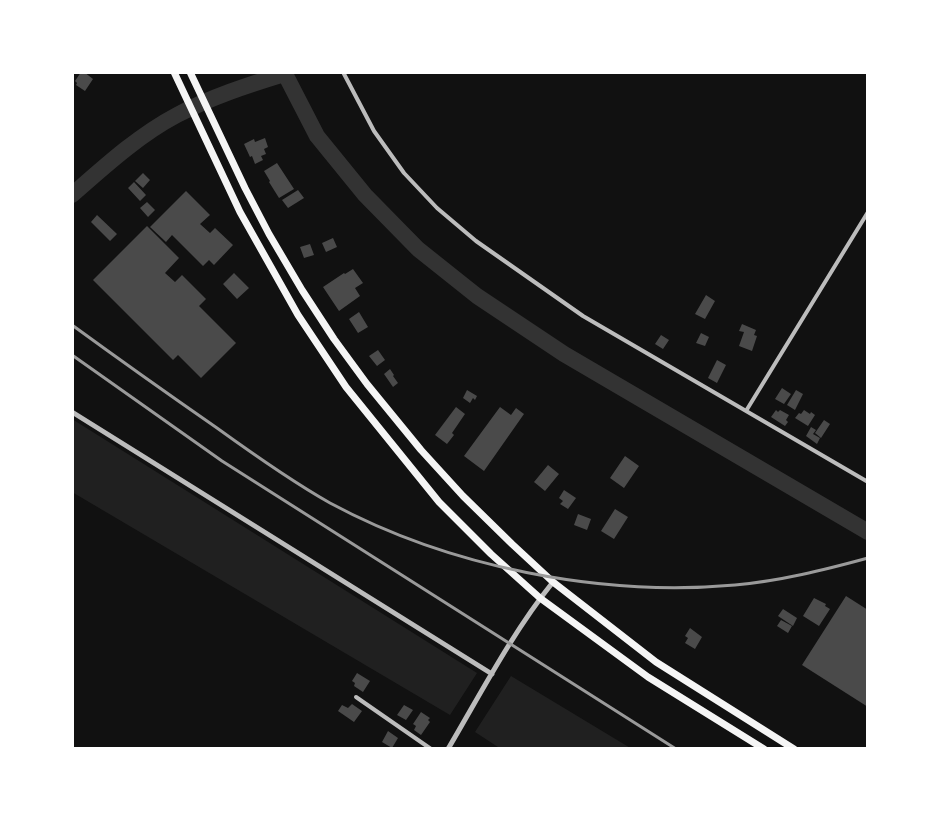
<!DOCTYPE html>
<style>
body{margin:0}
#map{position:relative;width:940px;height:821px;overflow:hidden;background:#111;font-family:Literata,serif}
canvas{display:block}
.frame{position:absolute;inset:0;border:74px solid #fff;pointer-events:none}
</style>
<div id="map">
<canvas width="940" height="821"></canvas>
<div class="frame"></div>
</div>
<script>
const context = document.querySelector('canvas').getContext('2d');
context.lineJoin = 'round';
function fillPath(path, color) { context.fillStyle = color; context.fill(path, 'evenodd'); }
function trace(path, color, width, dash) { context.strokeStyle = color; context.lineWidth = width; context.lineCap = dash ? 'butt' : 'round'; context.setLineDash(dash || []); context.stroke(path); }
const green = new Path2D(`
 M72 419 477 673 450 715 72 492Z
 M511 676 632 749H501L475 732Z`);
const river = new Path2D(`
 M284 72 317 136 365 195 418 249 477 296 564 354 868 532
 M72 195C105 166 139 135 177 115 211 97 248 85 284 74`);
const building = new Path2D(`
 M81 72H84L93 79 85 91 76 85 77 83 75 81Z
 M265 138 268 147 264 149 266 154 261 156 263 160 255 164 252 156 250 157 244 144 254 139 255 142Z
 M277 163 294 189 279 198 269 182 270 181 264 171Z
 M143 173 150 180 143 188 135 181Z
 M134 182 146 195 140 201 128 188Z
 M298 190 304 198 288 208 282 200Z
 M186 191 210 215 200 224 210 233 215 228 233 245 214 265 209 260 203 266 172 235 166 242 150 227Z
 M147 202 155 210 148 217 140 208Z
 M97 215 117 234 110 241 91 222Z
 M147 226 179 258 165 273 175 282 182 275 206 299 199 306 236 343 201 378 178 355 173 360 93 280Z
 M333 238 337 247 326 252 322 243Z
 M310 244 314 255 304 258 300 247Z
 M353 269 363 283 355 288 360 296 339 311 323 287 344 273 345 274Z
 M234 273 249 288 237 299 223 284Z
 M706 295 715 301 705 319 695 314Z
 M359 312 368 327 358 333 349 319Z
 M742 324 756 330 754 335 757 336 752 351 739 346 744 332 739 331Z
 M701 333 709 337 705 346 696 343Z
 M661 335 669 340 663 349 655 344Z
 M378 350 385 360 377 366 369 356Z
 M717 360 726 365 717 383 708 378Z
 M390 369 394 375 393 376 398 383 393 387 384 374Z
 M782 388 791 394 784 404 775 399Z
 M467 390 477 396 475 400 473 398 470 403 463 398Z
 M796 390 803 394 795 410 787 405Z
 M456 407 465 414 452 433 454 435 447 444 435 435Z
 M500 407 511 415 516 408 524 414 484 471 464 456Z
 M776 410 778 412 780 410 789 415 786 420 788 422 785 426 771 417Z
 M804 410 810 414 811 412 815 415 808 426 795 418 799 413 801 414Z
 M824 420 830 424 821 438 815 433Z
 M811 427 816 430 813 434 820 438 817 444 806 436Z
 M625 456 639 466 624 488 610 478Z
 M548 465 559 474 545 491 534 482Z
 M564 490 576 498 568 509 560 504 563 501 559 498Z
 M615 509 628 517 614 539 601 531Z
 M578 514 591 519 587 530 574 525Z
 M846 596 868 610V707L802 665Z
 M814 598 826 604 825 606 830 609 819 626 803 616Z
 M783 609 797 618 793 626 778 616Z
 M781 620 792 626 788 633 777 626Z
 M690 628 702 637 695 649 685 643 688 638 685 636Z
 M357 673 370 681 363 692 354 686 355 683 352 681Z
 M352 704 362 711 354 722 338 711 342 705 348 708Z
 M404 705 413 710 406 720 397 715Z
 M421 712 430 718 428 720 430 722 421 735 414 730 416 726 413 724Z
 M388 731 398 738 392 748 382 742Z`);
const minor = new Path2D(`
 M343 72 374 131 404 173 437 208 476 241 583 316 868 482
 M746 411 868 212
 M356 697 431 749`);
const tertiary = new Path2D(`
 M72 412 492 674
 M448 749C481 693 512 633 553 582`);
const trunk = new Path2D(`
 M174 72 240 212 298 315 346 387 439 502 491 554 540 598 648 677 764 749
 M190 72 245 188 269 234 302 290 334 339 367 384 421 450 463 496 512 544 553 582 656 662 794 749`);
const rail = new Path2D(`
 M72 325C120 360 168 394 217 428 253 454 291 481 330 503 449 567 600 597 735 585 780 581 824 570 868 558
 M72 355 222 461 676 749`);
fillPath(green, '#202020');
trace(river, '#333', 16);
fillPath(building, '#4a4a4a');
trace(minor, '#bcbcbc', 4);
trace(tertiary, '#bcbcbc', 5);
trace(trunk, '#f5f5f5', 7);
trace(rail, '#9a9a9a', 3);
</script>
